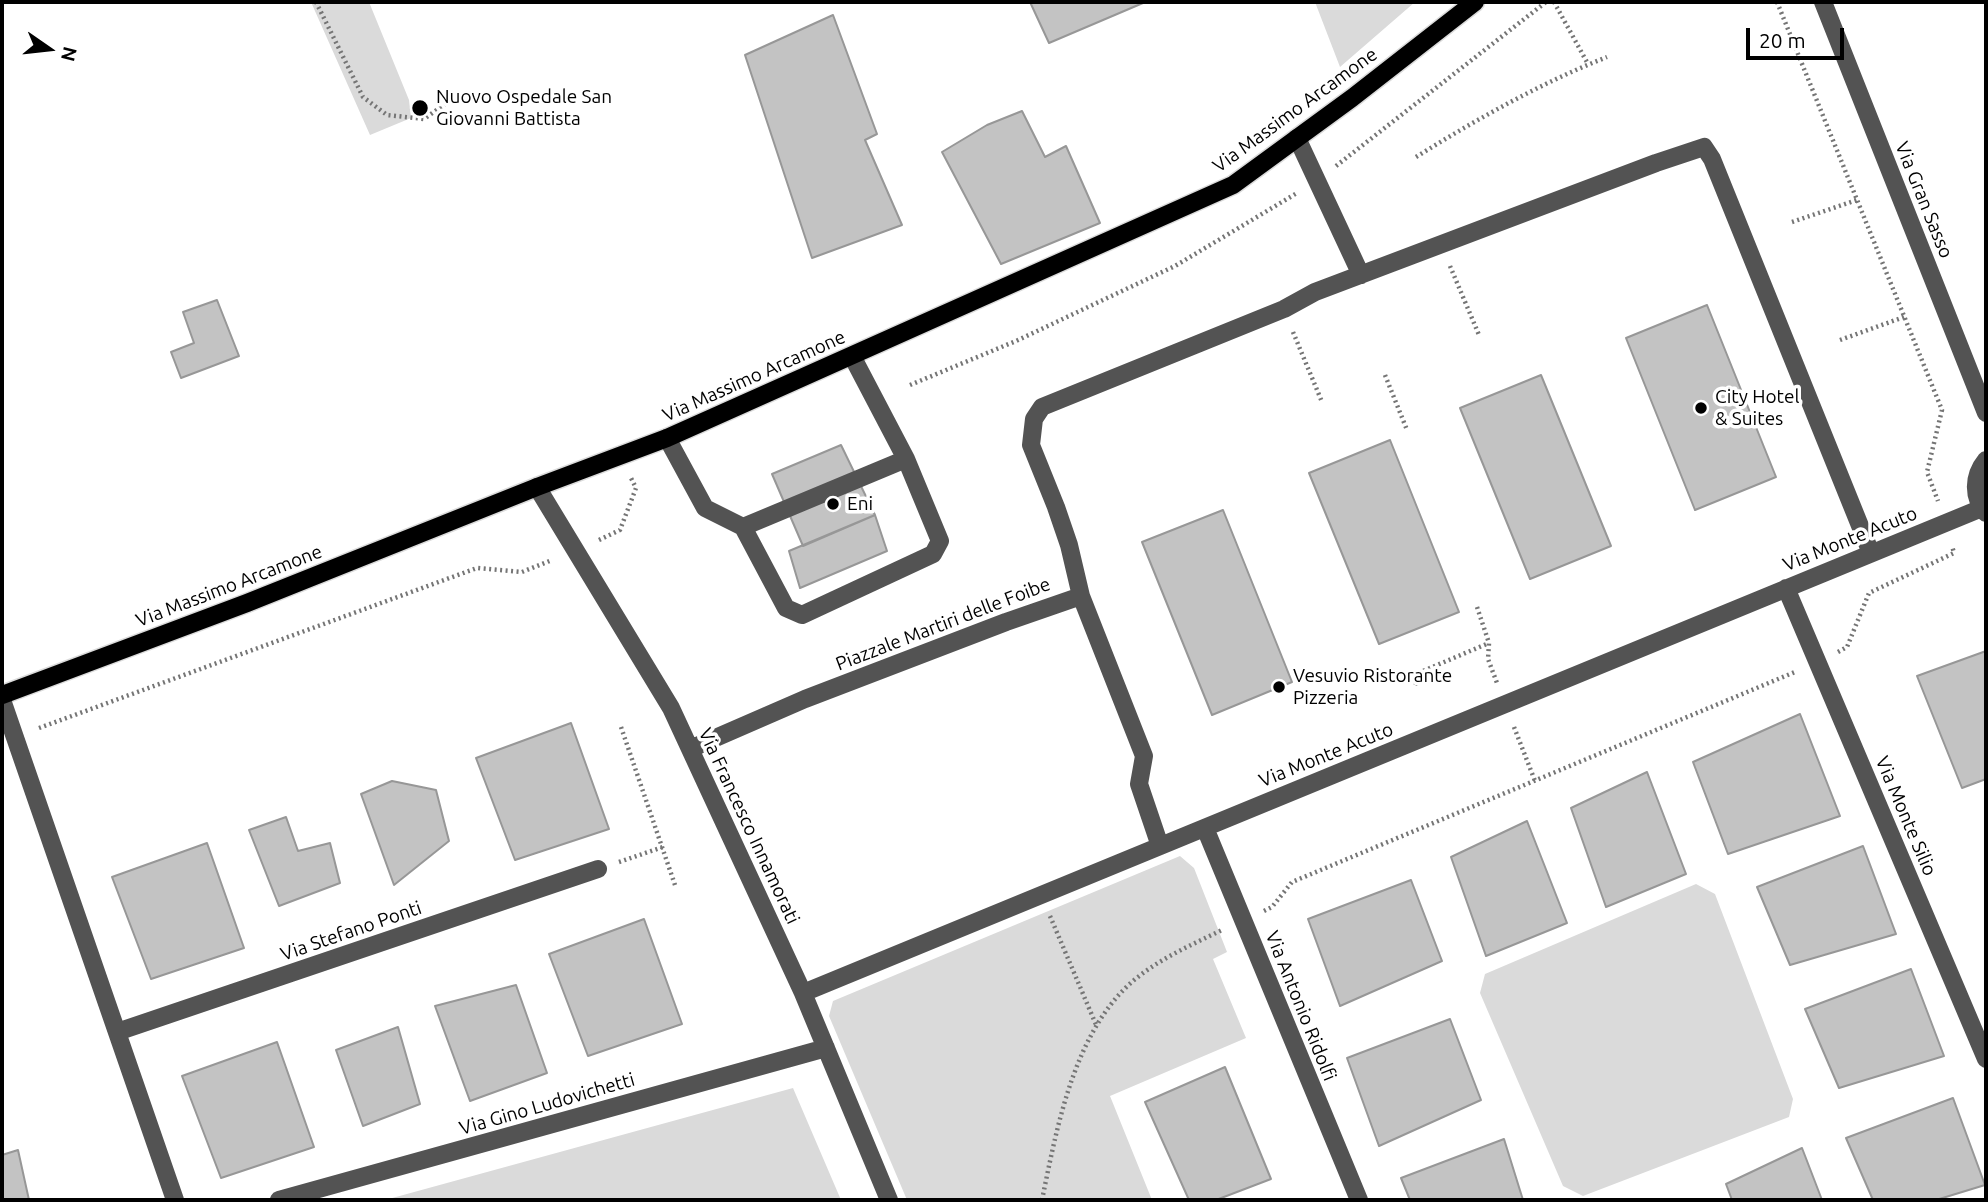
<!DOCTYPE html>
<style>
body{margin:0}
#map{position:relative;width:1988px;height:1202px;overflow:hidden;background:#fff;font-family:Ubuntu,sans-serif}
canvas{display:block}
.frame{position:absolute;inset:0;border:4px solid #000;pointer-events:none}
.north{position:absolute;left:14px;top:14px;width:70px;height:70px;-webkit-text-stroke:5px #fff;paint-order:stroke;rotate:104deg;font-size:19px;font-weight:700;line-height:28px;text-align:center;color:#000}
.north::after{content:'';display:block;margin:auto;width:24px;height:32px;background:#000;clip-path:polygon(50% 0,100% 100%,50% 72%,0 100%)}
.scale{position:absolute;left:1746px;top:28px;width:98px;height:32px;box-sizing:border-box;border:4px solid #000;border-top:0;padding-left:9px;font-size:21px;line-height:24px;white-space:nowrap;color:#000;-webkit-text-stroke:5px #fff;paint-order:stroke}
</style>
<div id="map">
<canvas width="1988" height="1202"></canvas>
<div class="frame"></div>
<div class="north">N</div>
<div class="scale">20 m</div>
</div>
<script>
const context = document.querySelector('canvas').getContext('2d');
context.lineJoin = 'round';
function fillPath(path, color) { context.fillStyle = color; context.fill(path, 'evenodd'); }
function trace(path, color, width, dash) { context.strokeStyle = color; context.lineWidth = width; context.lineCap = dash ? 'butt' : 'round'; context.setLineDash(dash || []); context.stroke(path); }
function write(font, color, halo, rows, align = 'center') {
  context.font = font + ' Ubuntu,sans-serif'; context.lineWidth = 7; context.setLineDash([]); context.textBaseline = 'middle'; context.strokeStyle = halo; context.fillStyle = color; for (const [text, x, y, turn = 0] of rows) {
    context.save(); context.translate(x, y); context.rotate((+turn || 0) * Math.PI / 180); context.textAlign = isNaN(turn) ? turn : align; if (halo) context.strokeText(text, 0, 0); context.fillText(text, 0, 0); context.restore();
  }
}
const green = new Path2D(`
 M311 2H369L409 100 411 118 370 135Z
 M1315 2H1415L1340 67Z
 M1180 856 1194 868 1227 952 1213 959 1246 1038 1110 1096 1152 1200H907L829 1016 833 1001Z
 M1696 884 1715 894 1793 1099 1789 1117 1583 1196 1563 1186 1480 993 1485 974Z
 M793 1088 841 1200H385Z`);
const building = new Path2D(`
 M1030 2H1142L1143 3 1049 43Z
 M833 15 877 134 865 140 902 225 812 258 745 55Z
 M1022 111 1045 157 1066 146 1100 223 1001 264 942 152 987 125Z
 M217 300 239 356 181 378 171 352 194 343 183 312Z
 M1707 305 1776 477 1695 510 1626 338Z
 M1541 375 1611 546 1530 579 1460 408Z
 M1390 440 1459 612 1379 644 1309 473Z
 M841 445 875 515 803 546 772 474Z
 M1223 510 1292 682 1212 715 1142 542Z
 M875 515 887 551 800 588 789 551Z
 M1986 651V779L1962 788 1917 676Z
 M1800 714 1840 816 1728 854 1693 762Z
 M571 723 609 829 515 860 476 758Z
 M1647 772 1686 874 1606 907 1571 808Z
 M392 781 436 790 449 841 394 885 361 794Z
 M286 817 298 851 330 843 340 883 279 906 249 830Z
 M1527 821 1567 923 1486 956 1451 857Z
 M207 843 244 948 151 979 112 877Z
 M1863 846 1896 934 1790 965 1757 887Z
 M1411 880 1442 961 1340 1006 1308 919Z
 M644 919 682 1024 588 1056 549 954Z
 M1911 969 1944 1056 1839 1088 1805 1009Z
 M516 985 547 1073 470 1101 435 1006Z
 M1450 1019 1481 1100 1379 1146 1347 1058Z
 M398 1027 420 1104 363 1126 336 1050Z
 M277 1042 314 1147 221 1178 182 1076Z
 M1225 1067 1271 1179 1216 1200H1189L1145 1102Z
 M1953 1098 1985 1185 1936 1200H1873L1846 1138Z
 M1504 1139 1523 1200H1410L1401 1178Z
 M1802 1148 1822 1200H1732L1726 1184Z
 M18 1150 29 1200H2V1155Z`);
const path = new Path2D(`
 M316 2 363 97 387 115 424 119 445 104
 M1554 2 1588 64
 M1777 2 1942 410 1927 472 1938 501
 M1416 157C1477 119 1541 83 1607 57
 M1336 166 1546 2
 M1792 222 1857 200
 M1450 266 1479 335
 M1293 332 1322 402
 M1840 340 1904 317
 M1385 375 1407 430
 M910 385 1016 341 1175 266 1297 193
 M599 540 620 530 636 488 631 478
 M1477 607 1489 643 1488 659 1497 683
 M1838 652 1847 647 1869 593 1954 553 1952 546
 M1415 685 1423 671 1489 643
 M621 727 675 885
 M1514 727 1535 781
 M39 728 477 568 522 572 552 560
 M619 862 663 847
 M1264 911 1272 907 1292 882 1795 672
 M1050 916 1097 1027
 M1042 1200C1057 1127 1074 1032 1133 981 1159 959 1191 945 1222 930`);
const minor = new Path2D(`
 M1823 2 1986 413
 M1297 138 1361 275
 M852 356 906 459 940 541 933 554 802 615 786 608 743 527 906 459
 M667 438 705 508 743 527
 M1986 460C1973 476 1972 497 1986 513
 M537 487 671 708 803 993 889 1200
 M1786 588 1986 1059
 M1081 596 1069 545 1056 507 1031 445 1034 419 1042 407 1284 309 1315 292 1656 163 1704 147 1712 159 1871 553
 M2 700 175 1200
 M690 749 805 699 1006 622 1081 596 1144 756 1139 784 1160 846
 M1205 828 1359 1200
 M803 993 1982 508
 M117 1032 598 869
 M279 1200 826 1048`);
const major = new Path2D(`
 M2 695 247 603 537 487 667 438 1233 185 1352 98 1475 2`);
const markers = [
 [420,108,9,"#000"],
 [1701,408,7,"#000"],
 [833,504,7,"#000"],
 [1279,687,7,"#000"]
];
const poiNames = [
 ["Nuovo Ospedale San",436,97],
 ["Giovanni Battista",436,119],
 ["City Hotel",1715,397],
 ["& Suites",1715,419],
 ["Eni",847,504],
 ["Vesuvio Ristorante",1293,676],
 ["Pizzeria",1293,698]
];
const streetNames = [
 ["Via Massimo Arcamone",1295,110,-36],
 ["Via Gran Sasso",1924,200,68],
 ["Via Massimo Arcamone",754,376,-24],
 ["Via Monte Acuto",1850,539,-22],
 ["Via Massimo Arcamone",229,586,-21],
 ["Piazzale Martiri delle Foibe",943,624,-21],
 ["Via Monte Acuto",1326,755,-22],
 ["Via Monte Silio",1906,816,67],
 ["Via Francesco Innamorati",749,826,65],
 ["Via Stefano Ponti",351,931,-19],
 ["Via Antonio Ridolfi",1301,1006,68],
 ["Via Gino Ludovichetti",547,1104,-16]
];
fillPath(green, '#dadada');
fillPath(building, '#c3c3c3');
trace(building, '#979797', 2);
trace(major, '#dbdbdb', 21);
trace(path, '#757575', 4.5, [2, 3.5]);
trace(minor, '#535353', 18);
trace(major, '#000', 18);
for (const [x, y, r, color] of markers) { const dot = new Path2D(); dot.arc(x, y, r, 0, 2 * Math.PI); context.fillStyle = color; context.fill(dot); trace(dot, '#fff', 2.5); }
write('19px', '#000', '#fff', poiNames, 'left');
write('19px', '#000', '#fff', streetNames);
</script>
